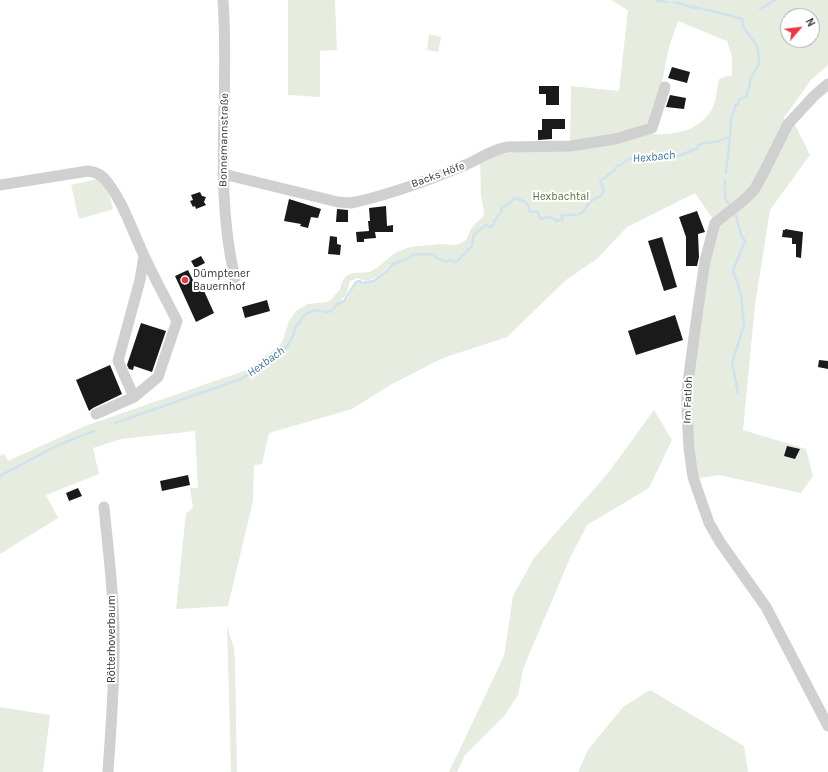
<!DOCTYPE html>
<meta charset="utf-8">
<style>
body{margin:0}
#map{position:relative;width:828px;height:772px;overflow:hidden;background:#fff;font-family:Karla,sans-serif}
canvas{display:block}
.north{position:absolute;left:780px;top:8px;width:40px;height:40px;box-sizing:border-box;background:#fff;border:1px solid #adadad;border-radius:50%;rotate:62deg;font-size:11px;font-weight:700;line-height:16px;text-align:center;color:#333}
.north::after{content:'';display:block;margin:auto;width:14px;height:18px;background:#e63946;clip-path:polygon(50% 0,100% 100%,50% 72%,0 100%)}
</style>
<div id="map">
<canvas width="828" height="772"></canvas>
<div class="north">N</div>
</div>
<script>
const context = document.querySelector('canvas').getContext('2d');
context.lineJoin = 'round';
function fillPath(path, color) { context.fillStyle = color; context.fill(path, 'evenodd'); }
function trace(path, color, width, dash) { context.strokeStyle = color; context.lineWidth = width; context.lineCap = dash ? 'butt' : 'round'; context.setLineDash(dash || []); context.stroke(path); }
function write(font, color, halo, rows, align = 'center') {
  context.font = font + ' Karla,sans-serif'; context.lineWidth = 4; context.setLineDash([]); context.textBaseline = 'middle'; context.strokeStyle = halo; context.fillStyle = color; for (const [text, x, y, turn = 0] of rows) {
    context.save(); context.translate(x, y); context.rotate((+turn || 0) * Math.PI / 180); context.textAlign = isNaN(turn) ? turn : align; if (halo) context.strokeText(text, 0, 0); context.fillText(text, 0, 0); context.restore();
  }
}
const green = new Path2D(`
 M288 0H335L337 50 320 51V97L288 95Z
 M611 0H828V65L811 80 783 119 795 125 810 155 770 210 755 305 743 430 806 449 813 476 801 493 719 475 694 479 687 412 715 222 695 193 627 227 598 258 566 280 507 337 443 358 390 385 352 409 269 433 262 464 254 465 253 501 228 606 176 609 186 513 193 508 190 488H198L195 431 121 439 93 448 99 474 46 495 58 518 0 554V456L4 454 8 461 85 426 247 370 279 346 283 340 289 321 296 311 308 304 327 302 331 300 340 289 342 282 346 276 353 273 370 272 378 267 395 253 410 247 440 244 453 245 459 244 466 240 470 231 475 224 483 217 484 212 481 196 480 161 488 156 644 134C672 135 699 134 713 107 717 99 717 87 719 79L732 75V57L727 41 678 21 669 47 656 113 647 125 635 131 570 143 571 86 619 91 628 10ZM788 16H812V40H788ZM394 262 396 263C391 265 390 269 387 271 374 282 370 281 355 283L348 299 338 303 346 295 350 281 358 278C372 287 385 269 394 262Z
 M429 34 441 37 438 52 427 50Z
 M97 179C108 187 110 197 113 209L79 219 71 185Z
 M654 410 672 440 649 488 587 525 570 558 523 669 518 695 504 716 465 755 457 772H449L504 656 513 596 534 558 608 473Z
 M227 626 234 648 235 661 237 772H231Z
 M650 690 744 746 748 772H578L588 750 623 707Z
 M0 707 50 715 43 772H0Z`);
const stream = new Path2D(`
 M656 0 667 2
 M760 9 775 0
 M726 173 730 137
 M725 180V199L730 205
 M735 212 741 235 745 241 733 270 741 294 744 325 732 363 738 393
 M115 423 241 379C264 366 292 354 296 325L300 322 303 316C309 312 318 308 325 312L332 311 337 304 344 301 356 282 360 281 361 283 374 281 388 270 393 264 407 259 414 254C421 255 427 254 434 254L435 257 445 262 450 260 456 262C462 257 465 252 472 246L474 234C479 232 482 227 486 225L490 227 494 224V221L501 212 502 207 509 204 514 198 524 201 529 206V211L538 212 540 219 548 217 555 219V221L563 219 562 215H577L583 212 590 201 601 196 604 190 600 181 614 171 617 166 621 165 630 158 637 160 676 157 698 148V145C704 143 708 143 714 142 718 142 725 138 730 137L731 118 735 109V105L738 104 739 100 747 96 748 89 750 86C748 77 757 71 759 63 759 60 758 53 758 50 756 38 742 33 742 19L713 11 691 7 674 2
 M0 476 56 446 94 431`);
const building = new Path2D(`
 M672 67 690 72 687 83 668 78Z
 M539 86H559V105H546V94H539Z
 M670 95 686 98 684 109 666 107Z
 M542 119H565V129H552V139L538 140V130H542Z
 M200 192 202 196 206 197 204 202 206 205 196 209 195 206 193 207 190 201 193 200 191 195Z
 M289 199 321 209 318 218 311 217 308 228 300 226 301 224 284 221Z
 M386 206 387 226 393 225V232H375L376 238 364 239V242H357L356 232 369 231 368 221H370L369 208Z
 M337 209 348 210V222H336Z
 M697 211 705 232 698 234 699 257 697 266H686V237L679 217Z
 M785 229 803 232 801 258 796 257V244H792V238L782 237 783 230H785Z
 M330 236 337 237V244L341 245 340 255 328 254Z
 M662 237 677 287 664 291 648 241Z
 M201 256 205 263 195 268 191 261Z
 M188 270 195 284 200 282 214 313 196 322 175 276Z
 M267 300 270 311 245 318 242 307Z
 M675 315 683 340 636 355 628 331Z
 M141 323 166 331 152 372 134 366 133 370 129 369 127 365Z
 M819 360 828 361V369L818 367Z
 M110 365 122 394 93 408 89 411 76 380Z
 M787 446 800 449 795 459 784 456Z
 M188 475 190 485 162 491 160 481Z
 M78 488 82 496 69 501 66 493Z`);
const minor = new Path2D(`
 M223 0C230 93 213 187 235 278
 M828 84 815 95 788 124 763 174 754 190 744 200 715 223 705 261 697 315 687 390V412L689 449 693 477 709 523 720 542 766 607 828 726
 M223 174 338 202 351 203C389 195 427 181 463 166 479 160 489 150 508 147L571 146 615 139 652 128 665 87
 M0 185 88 171C97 172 103 175 108 183 123 203 131 227 141 249 152 274 165 297 177 321L158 377 134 397 96 414
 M134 397 118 361 140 280 144 256
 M104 507C108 550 114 592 114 635 115 681 111 726 108 772`);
const markers = [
 [185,280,4,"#e63946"]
];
const streetNames = [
 ["Bonnemannstraße",224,140,-89],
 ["Backs Höfe",438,175,-20],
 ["Im Fatloh",688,400,-88],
 ["Rötterhoverbaum",112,639,-90]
];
const parkNames = [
 ["Hexbachtal",561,197]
];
const poiNames = [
 ["Dümptener",193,274],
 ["Bauernhof",193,287]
];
const waterNames = [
 ["Hexbach",654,157,-5],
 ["Hexbach",266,362,-36]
];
fillPath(green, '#e6ecdf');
trace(stream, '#cfe2ee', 2.5);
fillPath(building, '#1a1a1a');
trace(minor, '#d0d0d0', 11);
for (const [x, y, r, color] of markers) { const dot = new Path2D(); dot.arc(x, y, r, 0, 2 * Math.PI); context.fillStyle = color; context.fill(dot); trace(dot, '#fff', 1.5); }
write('11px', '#333', '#fff', streetNames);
write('11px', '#56703f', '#fff', parkNames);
write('11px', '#333', '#fff', poiNames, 'left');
write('italic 12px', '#3f7597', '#fff', waterNames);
</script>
